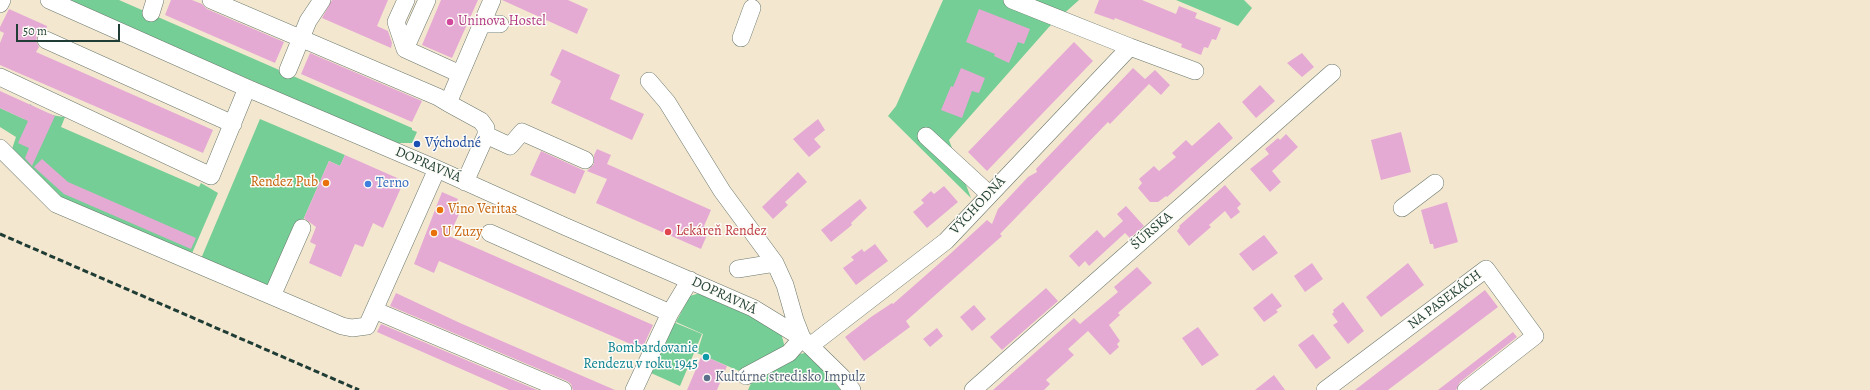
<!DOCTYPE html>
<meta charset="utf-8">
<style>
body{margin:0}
#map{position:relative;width:1870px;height:390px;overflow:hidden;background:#f4e7d0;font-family:Alegreya,serif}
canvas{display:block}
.scale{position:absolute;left:16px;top:24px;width:104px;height:18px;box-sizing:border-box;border:2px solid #1f3d34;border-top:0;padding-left:5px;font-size:12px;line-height:14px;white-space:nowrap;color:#1f3d34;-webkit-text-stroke:3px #fdfcf7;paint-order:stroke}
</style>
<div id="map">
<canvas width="1870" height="390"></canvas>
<div class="scale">50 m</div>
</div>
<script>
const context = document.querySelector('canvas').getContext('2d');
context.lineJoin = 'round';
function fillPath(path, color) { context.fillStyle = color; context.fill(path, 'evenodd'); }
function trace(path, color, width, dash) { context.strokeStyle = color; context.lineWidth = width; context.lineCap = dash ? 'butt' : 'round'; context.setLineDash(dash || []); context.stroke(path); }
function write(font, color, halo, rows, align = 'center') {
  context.font = font + ' Alegreya,serif'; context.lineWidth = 3; context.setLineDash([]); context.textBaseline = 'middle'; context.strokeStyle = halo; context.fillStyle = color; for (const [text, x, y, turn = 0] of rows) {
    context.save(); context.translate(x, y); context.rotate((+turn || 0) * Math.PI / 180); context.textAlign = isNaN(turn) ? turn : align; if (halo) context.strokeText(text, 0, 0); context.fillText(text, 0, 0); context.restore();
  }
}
const green = new Path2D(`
 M67 0H119L412 128V130L417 132 412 143H395Z
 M943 0H1079L1049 27 949 140 971 198 888 116 896 106Z
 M1176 0H1244L1252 8 1238 26Z
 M30 104C39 112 53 116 65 117L61 127 199 187 201 183 218 193 190 258 58 199 11 152 16 137 0 127V108L24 119Z
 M260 119 345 155 340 166 329 161 275 284 265 289 200 261Z
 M703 292 748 313 781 333 784 344 783 353 744 373 697 353 703 334 676 322 690 296Z
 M673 322 702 334 680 386 651 373Z
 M805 353 828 375 841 390H748L753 379 795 355Z`);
const building = new Path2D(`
 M171 0H192L202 4 207 9 284 42 275 63 165 15Z
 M332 0H388L377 26 388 31 392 43 391 48 322 18Z
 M441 0H478L452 58 422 45Z
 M502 0H568L588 9 577 34Z
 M1099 0H1142L1176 14 1179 6 1197 13 1195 18 1221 28 1216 40 1212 39 1208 48 1204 47 1201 55 1181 47 1182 44 1115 18 1114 20 1094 13Z
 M9 9 47 26 46 30 40 32 37 36 36 41 39 47 36 52 213 130 203 153 0 65V43L4 33 0 31V27Z
 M979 9 1030 29 1024 44 1018 42 1009 63 994 56 995 54 966 42Z
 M1074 42 1093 61 987 171 968 152Z
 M562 49 620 75 610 99 644 114 632 140 551 103 561 81 550 75Z
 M310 53 422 101 412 122 301 74Z
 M1302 53 1314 67 1302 77 1287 63Z
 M961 68 985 78 979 93 972 91 962 118 941 110 951 86 953 87Z
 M1133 68 1145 79 1155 70 1170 85 1161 95 1149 84 1110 124 1108 122 1000 234 1002 236 906 321 910 327 864 361 845 337 871 317 892 303 893 304 950 254 987 220 992 224 998 209 1028 177 1037 172 1036 169Z
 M1260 85 1275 101 1256 118 1242 102Z
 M0 91 55 116 32 166 25 158 29 148 18 143 28 121 0 108Z
 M818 119 825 130 814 139 821 147 809 157 793 139Z
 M1219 122 1233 138 1167 197 1166 196 1158 202H1150L1138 188 1142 183 1139 179 1154 166 1159 171 1176 157 1172 153 1186 140 1192 146Z
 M1401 132 1411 172 1381 180 1371 140Z
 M1286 134 1298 147 1272 171 1281 182 1270 192 1250 169 1269 154 1265 149 1278 138 1280 140Z
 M597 149 611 155 607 164 711 210 704 226 710 228 701 249 596 203 607 179 587 171 594 164V155Z
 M541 151 585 171 575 194 530 175Z
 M345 155 404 181 383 228 373 223 363 247 355 244 341 277 309 263 316 245 310 242 316 227 304 218 329 161 340 166Z
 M42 159 68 182 196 238 191 249 64 194 34 167Z
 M798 172 807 182 785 202 788 205 773 219 762 207Z
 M1225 185 1241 204 1237 208 1240 212 1231 219 1225 211 1209 225 1211 227 1189 246 1177 231 1180 227 1179 226Z
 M944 186 958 202 927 228 913 212 924 203 921 200 931 191 934 194Z
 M442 192 458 199 454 209 460 212 449 236 653 325 642 349 439 261 434 273 414 264Z
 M860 199 867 208 851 223 852 225 831 242 821 230Z
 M1447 202 1458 242 1434 249 1433 244H1430L1421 210Z
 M1126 206 1144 226 1130 238 1125 233 1089 266 1085 261 1079 267 1069 256 1097 230 1104 238 1123 221 1117 214Z
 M1264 235 1278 253 1253 271 1239 254Z
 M875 244 888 261 856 285 843 268 854 260 851 257 862 249 864 252Z
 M1312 263 1323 279 1305 292 1294 276Z
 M1408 263 1424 285 1381 317 1366 297Z
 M1137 267 1152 283 1118 313 1120 315 1109 325 1120 341 1117 344 1119 347 1110 355 1088 331 1068 349 1074 355 1046 380 1050 384 1044 390H993L1074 318 1080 324 1118 292 1114 287Z
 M1046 288 1058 301 1002 350 990 337Z
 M1485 290 1498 307 1388 390H1355Z
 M396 293 460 323 615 390H573L571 384 567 381 390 306Z
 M1272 293 1282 306 1276 310 1278 312 1264 322 1253 308Z
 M1343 302 1364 331 1348 344 1333 325 1338 322 1332 314 1334 312 1333 310Z
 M974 305 986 319 972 331 960 317Z
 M381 324 537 390H509L377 332Z
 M1198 327 1219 355 1202 366 1182 338Z
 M937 328 943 336 930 347 923 339Z
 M1513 332 1517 337 1460 382 1456 390H1438Z
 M1313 334 1331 358 1316 369 1298 345Z
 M702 355 727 366 717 390H687Z
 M1274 375 1285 390H1255Z`);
const minor = new Path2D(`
 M49 0 247 88 437 169 564 226 753 308 802 338
 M211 0 438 97 448 103
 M427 0 405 49 460 74
 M1012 0 1130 47 1195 71
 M0 4 2 0
 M151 13 155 0
 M482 24H500
 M741 38 752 8
 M46 40 233 124
 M405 49 396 22 406 0
 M288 70 308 21 322 0
 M0 77 211 176 247 88
 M649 81 667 102 722 191 775 263 785 285 795 320 802 338 842 377 852 390
 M486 135 510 146 522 132 585 160
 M926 136 989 194
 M0 148 56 204 342 326 352 328 367 326 437 169
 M465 182 486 135V128L481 121 448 103 492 0
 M1402 208 1435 183
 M490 233 670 313
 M738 269 775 263
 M272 296 302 228
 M374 310 563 390
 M810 346 946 241 1130 47
 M746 376 789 353 802 338
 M634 390 670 313 690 280
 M973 390 1332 73
 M1325 390 1486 269 1535 336 1466 390`);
const rail = new Path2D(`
 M0 234 359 390`);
const markers = [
 [450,22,4,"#d1479c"],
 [417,144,4,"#1a4fb4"],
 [326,183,4,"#e8710a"],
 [368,184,4,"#3f7fe0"],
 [440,210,4,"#e8710a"],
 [668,232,4,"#e0444e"],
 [434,233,4,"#e8710a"],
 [706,357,4,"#0f9aa8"],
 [707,378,4,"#5c6f8a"]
];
const hotelNames = [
 ["Uninova Hostel",458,22]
];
const transitNames = [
 ["Východné",425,144]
];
const streetNames = [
 ["DOPRAVNÁ",428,165,23],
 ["VÝCHODNÁ",978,206,-47],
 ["ŠÚRSKA",1152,231,-41],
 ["DOPRAVNÁ",724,296,25],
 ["NA PASEKÁCH",1445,300,-37]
];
const foodNames = [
 ["Rendez Pub",318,183,"right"],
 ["Vino Veritas",448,210],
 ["U Zuzy",442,233]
];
const shopNames = [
 ["Terno",376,184]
];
const healthNames = [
 ["Lekáreň Rendez",676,232]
];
const cultureNames = [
 ["Bombardovanie",698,349],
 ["Rendezu v roku 1945",698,365]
];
const serviceNames = [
 ["Kultúrne stredisko Impulz",715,378]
];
fillPath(green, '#74ce95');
fillPath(building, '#e5aad3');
trace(minor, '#6a786b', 18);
trace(minor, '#fff', 17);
trace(rail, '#1f3d34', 3, [6, 3]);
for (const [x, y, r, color] of markers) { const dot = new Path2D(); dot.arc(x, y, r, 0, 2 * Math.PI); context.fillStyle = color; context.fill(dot); trace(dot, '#fdfcf7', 1.5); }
write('14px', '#b23c85', '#fdfcf7', hotelNames, 'left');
write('14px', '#164399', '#fdfcf7', transitNames, 'left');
write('14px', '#1f3d34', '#fdfcf7', streetNames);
write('14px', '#c56008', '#fdfcf7', foodNames, 'left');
write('14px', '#366cbe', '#fdfcf7', shopNames, 'left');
write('14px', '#be3a42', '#fdfcf7', healthNames, 'left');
write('14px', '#0d838f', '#fdfcf7', cultureNames, 'right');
write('14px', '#4e5e75', '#fdfcf7', serviceNames, 'left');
</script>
